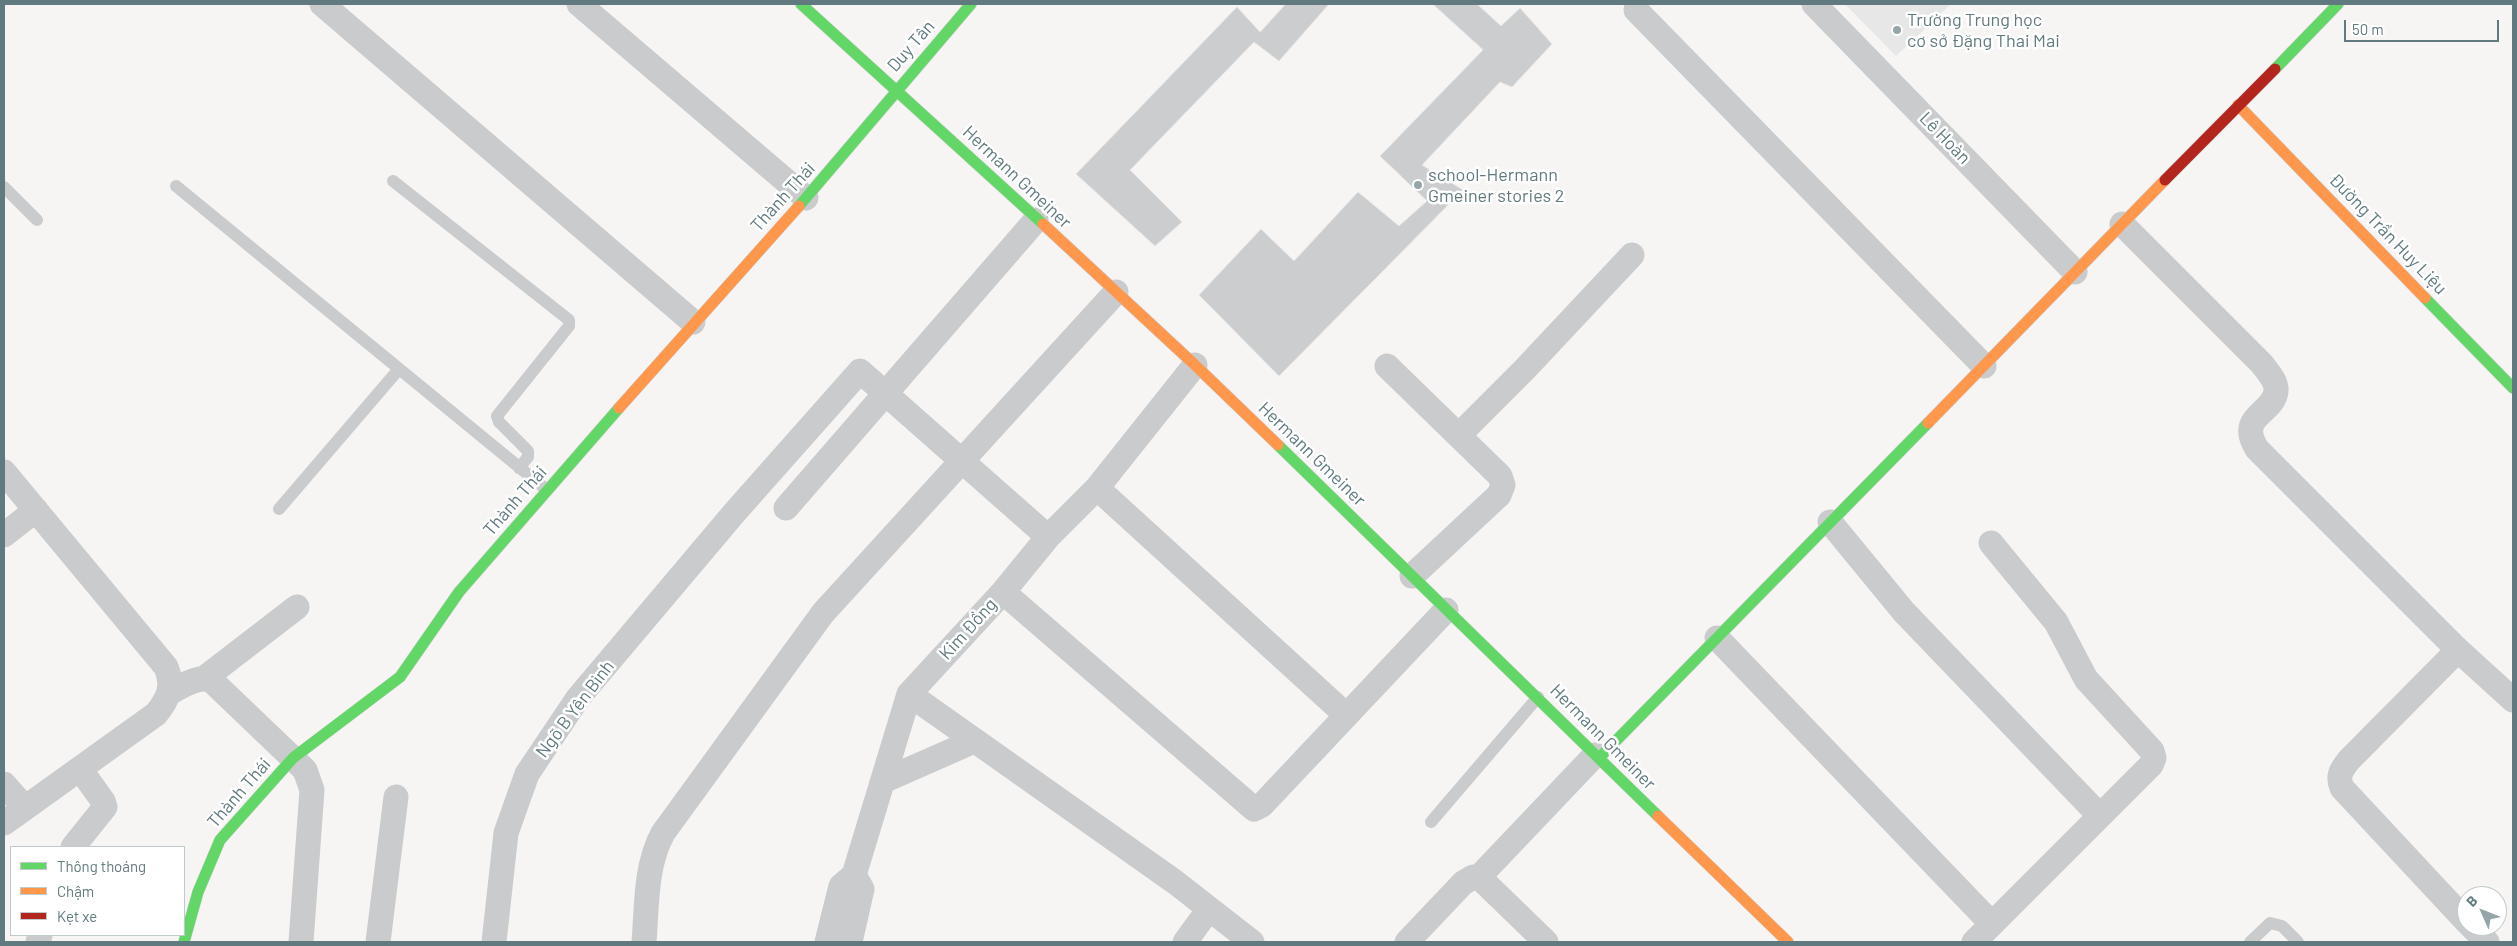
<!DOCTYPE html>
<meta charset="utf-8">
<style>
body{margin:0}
#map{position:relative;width:2517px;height:946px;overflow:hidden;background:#f6f5f4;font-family:Barlow,sans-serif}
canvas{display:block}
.frame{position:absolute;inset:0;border:5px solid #617a7f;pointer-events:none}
.legend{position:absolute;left:10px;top:846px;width:175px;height:90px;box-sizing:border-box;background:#fff;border:1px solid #c0cacc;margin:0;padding:6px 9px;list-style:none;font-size:15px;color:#617a7f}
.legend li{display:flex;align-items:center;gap:10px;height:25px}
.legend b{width:25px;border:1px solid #c0cacc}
.north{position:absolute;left:2457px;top:886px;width:50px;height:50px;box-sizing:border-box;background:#fff;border:1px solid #c0cacc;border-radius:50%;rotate:314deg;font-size:14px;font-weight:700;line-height:20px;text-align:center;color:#617a7f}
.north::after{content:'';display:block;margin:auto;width:18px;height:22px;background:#95a5a8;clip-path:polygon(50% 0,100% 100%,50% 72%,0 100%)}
.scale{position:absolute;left:2344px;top:20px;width:155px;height:22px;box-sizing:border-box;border:2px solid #617a7f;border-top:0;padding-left:6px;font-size:15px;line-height:18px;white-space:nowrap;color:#617a7f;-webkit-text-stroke:4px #fff;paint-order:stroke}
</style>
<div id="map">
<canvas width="2517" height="946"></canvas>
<div class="frame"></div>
<ul class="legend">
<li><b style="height:6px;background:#63d668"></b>Thông thoáng</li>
<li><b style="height:6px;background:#ff974d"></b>Chậm</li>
<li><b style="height:6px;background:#b3261e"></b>Kẹt xe</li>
</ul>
<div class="north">B</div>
<div class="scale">50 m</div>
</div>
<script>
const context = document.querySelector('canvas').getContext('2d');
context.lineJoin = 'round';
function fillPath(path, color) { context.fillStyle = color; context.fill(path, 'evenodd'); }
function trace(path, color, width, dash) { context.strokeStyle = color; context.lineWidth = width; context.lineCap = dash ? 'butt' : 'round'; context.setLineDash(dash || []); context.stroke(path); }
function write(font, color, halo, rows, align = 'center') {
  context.font = font + ' Barlow,sans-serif'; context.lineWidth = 5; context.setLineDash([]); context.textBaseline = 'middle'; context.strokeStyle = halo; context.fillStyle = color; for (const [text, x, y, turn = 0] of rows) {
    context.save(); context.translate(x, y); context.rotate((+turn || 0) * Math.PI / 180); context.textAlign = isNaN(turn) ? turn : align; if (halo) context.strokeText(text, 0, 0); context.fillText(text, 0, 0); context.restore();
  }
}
const built = new Path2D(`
 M1845 4H1951L1896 56Z`);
const building = new Path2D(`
 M1286 4H1329L1279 61 1254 42 1130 170 1182 222 1155 246 1076 174 1237 7 1260 32Z
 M1433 4H1477L1501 26 1520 8 1552 44 1512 87 1500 82 1422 165 1463 190 1279 376 1199 295 1261 229 1294 261 1358 192 1399 226 1427 201 1380 156 1483 50Z`);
const lane = new Path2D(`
 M393 181 569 320V326L497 416 499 422 528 451V457L519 468
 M176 186 547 490
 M4 187 37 220
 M279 509 399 369
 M1431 822 1538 697
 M2250 942 2270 923 2282 926 2298 942`);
const street = new Path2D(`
 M322 4 693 322
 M579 4 806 198
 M1814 4 2075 272
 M1636 10 1984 366
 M2122 224 2262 364C2267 371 2277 381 2276 391 2274 414 2236 415 2257 449L2458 650 2513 700
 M1387 366 1500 476 1503 485 1499 495 1412 576
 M1459 435 1525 369 1632 255
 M4 472 166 667C174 686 169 698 156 714L4 823
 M1097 488 1346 715
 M786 508 1036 220
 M1830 522 1904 612 2099 815
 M4 535 36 510
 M1003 592 1254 809 1262 805 1446 610
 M1717 638 1992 924
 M2458 650 2349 760C2341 770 2337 776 2342 788L2467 922
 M206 677 297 607
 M171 692C183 686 199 674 212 681L305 770 312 790 301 942
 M909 694 1175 882 1252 942
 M883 781 974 741
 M4 784 25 808
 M73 847 105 807 103 801 80 769
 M1478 878 1595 755
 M2471 926 2487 942
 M38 942 40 935
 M378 942 396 797
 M494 942 506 833 527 774 578 698 735 512 860 371 1048 537
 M644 942C647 906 645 866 663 833L823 613 1116 292
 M827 942 841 886 854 875
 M850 942 862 889 854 875 909 694 1003 592 1048 537 1097 488 1195 365
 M1185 942 1209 909
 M1407 942 1463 883 1473 877 1481 879 1546 942
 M1974 942 2151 765 2154 758 2152 751 2086 679 2056 622 1991 543`);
const fast = new Path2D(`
 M801 4 1043 224
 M2275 69 2338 4
 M799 206 971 4
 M2425 298 2513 388
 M1278 445 1658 816
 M1599 758 1928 423
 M184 942 198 892 220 840 293 758 400 677 459 592 619 408`);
const slow = new Path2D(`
 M2238 105 2425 298
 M1043 224 1195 365 1278 445
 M619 408 799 206
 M1928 423 2165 180
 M1658 816 1788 942`);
const jam = new Path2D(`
 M2165 180 2275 69`);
const markers = [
 [1897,30,5,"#95a5a8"],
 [1418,185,5,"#95a5a8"]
];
const poiNames = [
 ["Trường Trung học",1907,20],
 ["cơ sở Đặng Thai Mai",1907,41],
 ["school-Hermann",1428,175],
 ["Gmeiner stories 2",1428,196]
];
const streetNames = [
 ["Duy Tân",911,46,-49],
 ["Lê Hoàn",1945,138,46],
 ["Hermann Gmeiner",1017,177,43],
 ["Thành Thái",783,197,-48],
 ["Đường Trần Huy Liệu",2388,234,46],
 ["Hermann Gmeiner",1312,454,44],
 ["Thành Thái",515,501,-49],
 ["Kim Đồng",968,629,-48],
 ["Ngõ B Yên Bình",575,709,-53],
 ["Hermann Gmeiner",1603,737,45],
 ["Thành Thái",239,793,-49]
];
fillPath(built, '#e6e7e6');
fillPath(building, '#cccdce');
trace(building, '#e5e4e4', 1);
trace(fast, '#d1d2d2', 12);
trace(slow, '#d1d2d2', 12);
trace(jam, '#d1d2d2', 12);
trace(lane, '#cacbcc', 12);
trace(street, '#cacbcc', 25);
trace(fast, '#63d668', 11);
trace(slow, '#ff974d', 11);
trace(jam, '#b3261e', 11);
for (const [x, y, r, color] of markers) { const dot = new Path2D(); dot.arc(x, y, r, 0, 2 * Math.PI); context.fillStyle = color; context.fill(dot); trace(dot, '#fff', 2); }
write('18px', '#617a7f', '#fff', poiNames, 'left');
write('18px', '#617a7f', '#fff', streetNames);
</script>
